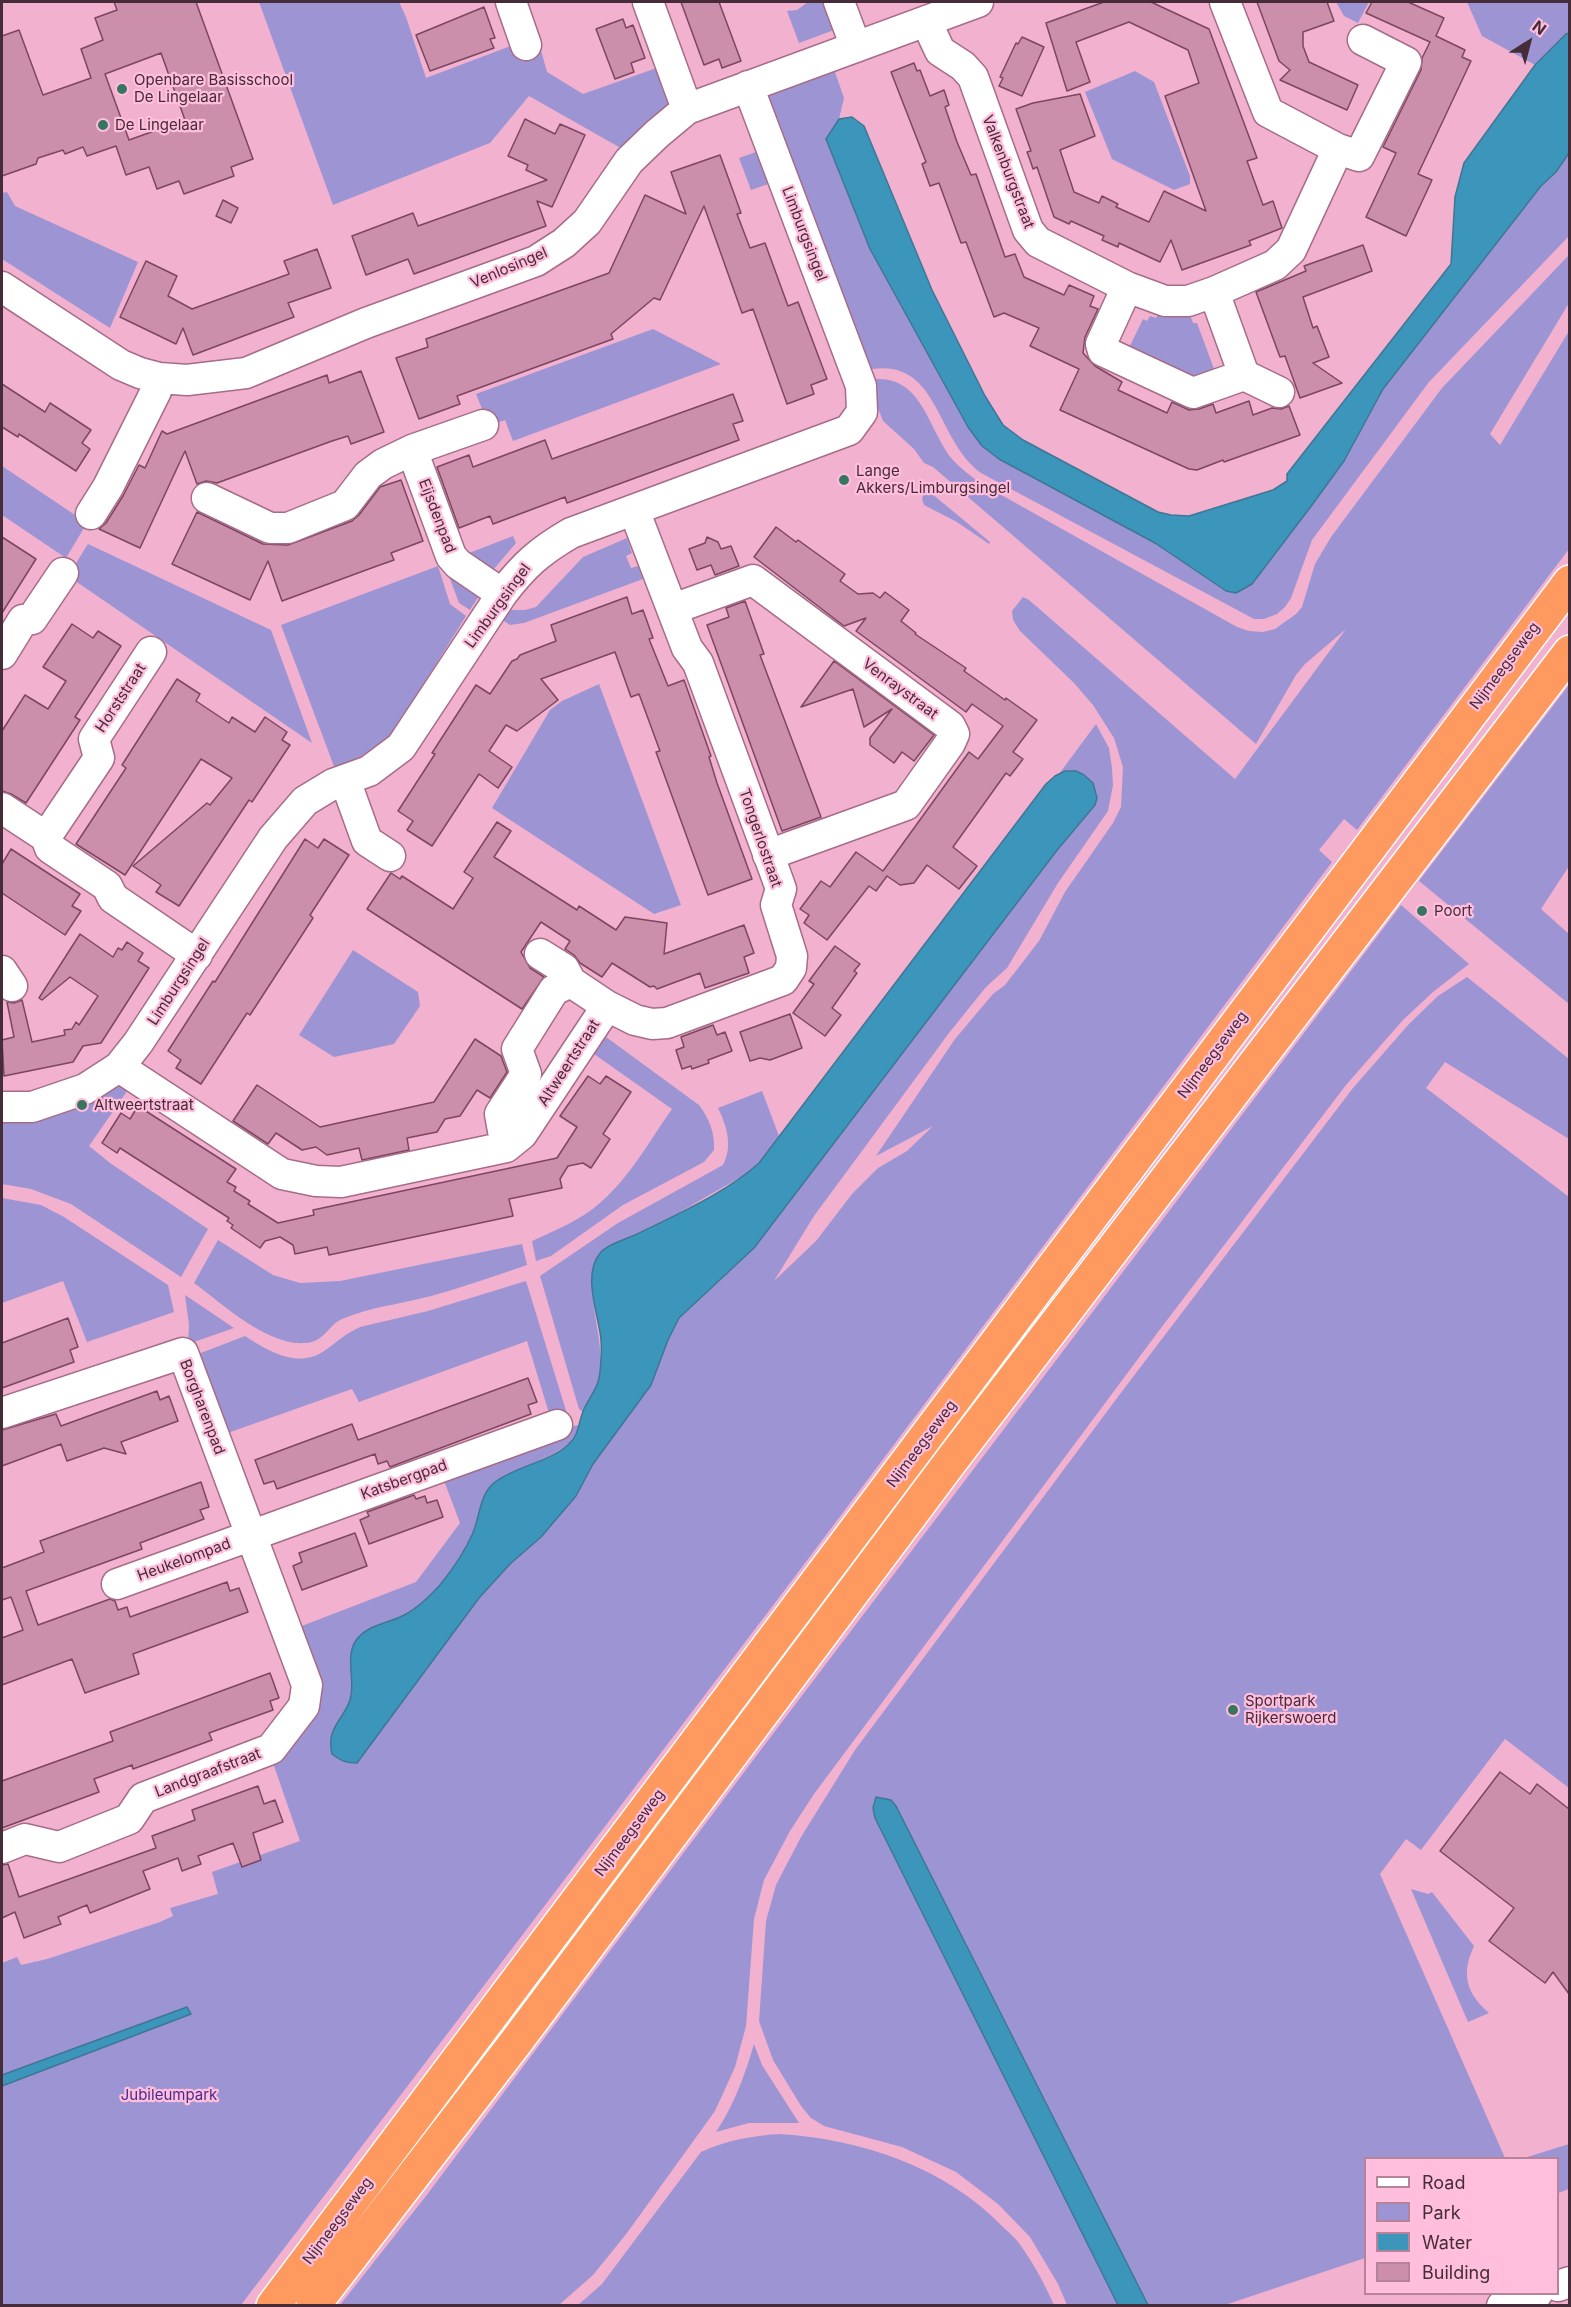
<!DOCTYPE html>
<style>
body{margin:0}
#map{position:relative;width:1571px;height:2307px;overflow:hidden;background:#f1b1cf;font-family:Inter,sans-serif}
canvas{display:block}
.frame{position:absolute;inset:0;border:3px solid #452c38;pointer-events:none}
.legend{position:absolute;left:1364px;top:2157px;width:195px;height:138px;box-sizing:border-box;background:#ffbedc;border:2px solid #b5849a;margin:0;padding:8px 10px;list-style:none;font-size:18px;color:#452c38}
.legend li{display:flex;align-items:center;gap:12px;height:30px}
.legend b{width:30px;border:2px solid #b5849a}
.north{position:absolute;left:1499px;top:12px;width:60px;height:60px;-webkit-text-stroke:4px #ffbedc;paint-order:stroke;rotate:36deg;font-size:16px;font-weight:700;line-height:24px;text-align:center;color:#452c38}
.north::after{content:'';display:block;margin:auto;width:21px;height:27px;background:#452c38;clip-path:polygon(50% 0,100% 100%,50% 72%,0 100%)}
</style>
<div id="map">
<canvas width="1571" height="2307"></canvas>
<div class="frame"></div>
<ul class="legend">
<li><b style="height:8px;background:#fff"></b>Road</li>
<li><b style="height:16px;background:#9d95d3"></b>Park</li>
<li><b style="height:16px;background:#3c95bb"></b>Water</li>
<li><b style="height:16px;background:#cb8eab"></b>Building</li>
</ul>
<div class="north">N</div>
</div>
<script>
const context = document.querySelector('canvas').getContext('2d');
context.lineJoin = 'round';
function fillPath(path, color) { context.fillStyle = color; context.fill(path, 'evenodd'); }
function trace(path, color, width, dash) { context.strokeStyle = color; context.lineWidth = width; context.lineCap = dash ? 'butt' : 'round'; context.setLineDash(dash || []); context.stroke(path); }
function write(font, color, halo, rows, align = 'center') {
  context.font = font + ' Inter,sans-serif'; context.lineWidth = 4.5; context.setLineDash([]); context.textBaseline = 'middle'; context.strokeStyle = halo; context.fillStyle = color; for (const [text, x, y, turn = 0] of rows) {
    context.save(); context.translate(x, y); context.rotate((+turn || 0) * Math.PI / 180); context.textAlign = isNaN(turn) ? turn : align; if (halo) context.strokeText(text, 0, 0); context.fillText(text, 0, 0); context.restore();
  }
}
const green = new Path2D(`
 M259 2H399L406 17 426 78 537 36 547 72 583 94 668 64 681 100 626 151 529 96 490 143 333 205Z
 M808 2H833L842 27 799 43 787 11 797 10Z
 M1336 2H1369L1358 23 1344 16Z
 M1467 2H1566L1569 4V33L1566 34 1535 65 1482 36Z
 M834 69 844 98 839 119 826 139 870 249 968 427 982 446 999 459 1155 543 1225 591 1236 593 1252 584 1344 461 1383 389 1541 186 1556 172 1569 153V236L1429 382 1312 540 1291 598 1285 607 1277 614 1264 619H1254L981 473C933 438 940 352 862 371L762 97Z
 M1135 71 1154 82 1190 176V184L1174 190 1112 159 1085 92Z
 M756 152 768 184 751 190 739 158Z
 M7 192 15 206 138 262 110 328 2 259V193Z
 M1569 255V303L1490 434 1500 445 1569 331V549L1357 830 1344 819 1319 850 1332 862 787 1587 241 2305 2 2306V1963L17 1957 21 1965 47 1959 160 1922 173 1916 170 1908 218 1894 212 1872 300 1841 272 1760 305 1729 294 1629 416 1582 460 1523 443 1478 577 1425 579 1428 568 1445 549 1456 516 1471 484 1496 473 1533 465 1549 442 1583 419 1606 389 1622 351 1684 651 1385 668 1340 679 1318 754 1248 1058 849 1095 805 1084 775C1075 770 1068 769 1059 774L1096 724 1109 748 1112 768 1113 785 1108 811 1058 883 1007 968 986 987 949 1033 814 1216 774 1281 816 1241 852 1194 878 1168 907 1151 933 1126 876 1156 955 1039 993 994 1005 985 1039 941 1065 892 1113 823 1121 807 1123 767 1114 738 1093 705 1074 683 1020 631 1013 620 1012 611 1023 597 1029 600 1235 779 1346 629 1305 664 1296 675 1256 744 933 467 924 463 914 449 883 421 867 380C922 371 926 426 952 459 960 468 970 475 980 483L1237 627 1249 631 1263 632 1275 629 1296 614 1302 607 1315 564 1331 537 1442 388Z
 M1161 309H1188L1193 323H1197L1217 377 1195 386 1129 348 1143 319 1147 321 1150 316 1156 318Z
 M653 329 721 364 513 441 505 420 489 426 476 394Z
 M2 466 87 523 66 558 2 515Z
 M925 488 990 542 989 544 957 522 924 505 922 499Z
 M513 536 516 543 488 576 459 557Z
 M627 538 632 553 626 556 631 568 638 566 643 579 524 623 510 625 501 619 511 610H525L536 607 583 557Z
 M88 544 271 630 312 743 68 576Z
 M438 566 450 604 466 616 391 736 382 746 335 769 281 625Z
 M446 568 482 591 470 610 459 603Z
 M599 684 681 905 654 914 492 808 550 710 562 701Z
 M1569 685V866L1541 909 1569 934V1004L1419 881Z
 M1401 905 1469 964 1433 992 1403 1020 1346 1085 1158 1332 814 1794 790 1831 764 1880 754 1919 746 2026 735 2067 715 2111 627 2233 593 2275 559 2305H340L426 2196 760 1751Z
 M353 950 418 992 420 1006 394 1044 334 1057 299 1035Z
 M1467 977 1569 1059V1139L1445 1062 1426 1088 1569 1197V1788L1505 1739 1421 1850 1406 1839 1380 1874 1505 2158H1366L1365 2258 1225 2305H1148L896 1806 890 1800 873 1808 875 1818 1118 2305H1067L1058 2284 1030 2237 998 2204 956 2172 902 2147 824 2126 811 2118 801 2106 773 2060 759 2021 766 1921 776 1885 801 1837 855 1750 1120 1394 1353 1088 1409 1024 1438 996Z
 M606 1037 699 1105C709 1118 715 1133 714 1150L704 1162 623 1205 551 1256 536 1261 532 1241C556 1230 581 1220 601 1202 630 1177 650 1140 672 1109L594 1054Z
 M122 1082 130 1087 89 1146 110 1163 208 1229 181 1277 71 1204 31 1189 2 1184V1118Z
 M762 1091 779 1136 759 1163 746 1174 678 1213 603 1250C578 1283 606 1334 600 1374 598 1389 588 1399 583 1412L579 1409 540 1276 618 1223 723 1165C733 1147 727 1126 718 1108Z
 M2 1198 41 1205 64 1217 168 1285 174 1312 87 1342 63 1281 2 1303Z
 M218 1240 273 1275 300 1283 340 1281 522 1244 527 1265C495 1276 463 1287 431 1296 401 1304 370 1307 342 1319 328 1325 325 1342 305 1343 267 1346 223 1304 194 1283Z
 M526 1281 568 1417 552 1423 527 1341 359 1402 352 1389 222 1435 193 1356 245 1336C268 1351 298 1369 324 1351 336 1343 346 1333 360 1327L428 1311Z
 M185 1295 234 1328 188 1344 189 1325Z
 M1411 1889 1428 1894 1432 1892 1474 1946C1461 1974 1466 1993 1489 2013L1468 2022Z
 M754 2044 762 2065 799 2123H749L716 2132C734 2105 745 2075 754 2044Z
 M780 2134C861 2139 945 2167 1002 2226 1008 2232 1016 2238 1021 2246 1034 2264 1045 2285 1054 2305H578L602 2284 701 2152C727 2140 751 2136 780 2134Z
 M1569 2144V2189L1558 2193V2158H1524Z`);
const water = new Path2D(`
 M1569 33V153L1556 172 1541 186 1383 389 1344 461 1312 505 1252 584 1236 593 1226 591 1155 543 999 459 982 446 968 427 870 249 826 139 839 119 852 117 864 126 932 290 985 396 1003 425 1023 440 1158 512 1171 515 1189 516 1273 490 1287 481V474L1451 264 1455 197 1464 163 1535 65 1566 34Z
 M1065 771H1076L1084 775 1093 783 1097 798 1095 805 1058 849 754 1248 679 1318 668 1340 651 1385 593 1464 576 1496 541 1537 510 1564 479 1598 357 1763C346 1763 341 1761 332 1754 326 1728 342 1722 350 1700 356 1682 345 1659 355 1642 366 1624 389 1624 406 1614 419 1607 430 1596 440 1585 452 1570 464 1553 472 1535 480 1518 479 1494 495 1482 516 1466 547 1463 568 1445 580 1434 578 1422 584 1409 590 1396 599 1387 600 1372 601 1362 602 1350 601 1340 599 1314 581 1275 601 1252 608 1244 627 1239 637 1234 677 1214 726 1193 759 1163L1046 784 1055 776Z
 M876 1797 891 1800 896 1806 1148 2305H1118L875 1818 873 1808Z
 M187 2007 191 2014 2 2086V2075Z`);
const building = new Path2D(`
 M114 2H196L253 159 231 167 234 176 184 194 179 181 157 189 149 167 126 175 116 146 87 156 83 147 65 154 63 150 38 158 36 164 2 176V36L19 30 43 95 91 78 81 49 103 40 95 18 117 10ZM161 53 185 120 129 140 105 74Z
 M681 2H719L741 61 722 68 719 59 704 65Z
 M1104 2H1151L1209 29 1257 158 1247 161 1263 205 1273 201 1282 228 1249 241 1251 245 1182 270 1171 240 1160 262 1119 243 1118 247 1102 240 1104 236 1071 221 1069 224 1054 217 1037 167 1033 169 1030 160 1027 152 1031 151 1016 109 1033 103 1080 94 1095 136 1060 150 1074 192 1099 203 1102 196 1118 204 1116 207 1149 222 1164 191 1206 211 1165 96 1199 83 1188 50 1129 22 1076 42 1090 82 1067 91 1046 23Z
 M1257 2H1327L1334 21 1303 32V46L1309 62 1358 85 1347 110 1280 80 1290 70 1279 61Z
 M1372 2H1408L1444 18 1436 36 1465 50 1462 57 1471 61 1418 174 1432 180 1406 236 1366 217 1396 153 1383 147 1421 70 1422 58 1430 42 1366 13Z
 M484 7 495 38 490 39 494 48 430 71 416 35Z
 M623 19 626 28 633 25 645 58 631 63 634 72 615 79 596 29Z
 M1022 37 1044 47 1022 96 999 86 1003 78 1000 77 1016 43 1018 44Z
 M914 63 917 71 920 70 930 96 944 90 949 105 945 107 957 142 971 175 976 174 1005 257 1015 254 1024 277 1064 295 1069 285 1094 296 1090 306 1098 309 1085 337 1083 353 1095 366 1122 382 1118 390 1167 413 1172 402 1189 410 1199 409 1213 404 1216 413 1249 401 1253 415 1272 408 1281 409 1289 406 1300 435 1224 462 1223 460 1197 470 1189 469 1060 410 1079 369 1030 346 1039 328 1004 313 994 317 966 242 961 243 939 183 930 186 922 164 926 162 891 72Z
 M525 119 555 134 560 124 585 135 552 207 537 201 546 226 414 274 408 259 366 275 352 236 413 213 418 226 547 180 526 170 528 165 508 156Z
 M720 155 741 213 737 214 750 248 765 243 788 306 798 302 827 379 811 385 814 394 787 404 753 309 742 313 704 206 660 300 654 298 611 334 613 339 457 396 460 404 419 419 396 358 428 347 426 339 609 273 645 195 686 214 671 172Z
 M223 200 238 208 231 223 216 216Z
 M1363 245 1372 271 1303 297 1313 328 1317 326 1329 357 1313 363 1342 383 1300 398 1285 356 1280 357 1277 349 1256 292 1306 271 1304 266Z
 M317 249 331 288 288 303 294 317 193 355 183 328 176 344 120 317 146 261 177 276 168 296 192 309 289 274 284 261Z
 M361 371 384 432 351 444 348 436 332 441 217 483 206 481 197 484 185 451 140 548 99 529 106 523 123 496 139 465 145 468 162 431 167 434 327 375 329 383Z
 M2 384 45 412 50 403 91 430 82 443 90 449 76 471 19 434 18 437 2 427Z
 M733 394 743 421 733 424 739 440 567 503 565 497 493 524 490 516 459 528 437 467 469 455 473 467 545 440 552 459Z
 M401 480 423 541 391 553 394 560 377 566 282 601 268 561 250 600 172 564 197 512 263 544 288 545 352 521 359 515 380 487Z
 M776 527 796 542 798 540 845 574 840 581 858 594 873 593 880 598 885 592 909 610 901 621 916 633 915 634 966 668 964 671 1005 700 1006 698 1037 720 1013 752 1023 759 1010 776 1006 773 953 847 977 866 959 889 927 865 914 883 900 885 887 876 876 891 869 886 827 940 804 923 809 915 800 909 821 881 830 887 856 852 883 871 969 752 978 759 1003 726 972 704 966 712 856 631 866 618 844 626 754 557Z
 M2 537 36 559 2 613Z
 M707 537 718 542 721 549 731 546 739 566 715 575 711 565 697 570 689 549 705 543Z
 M627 597 632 614 643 610 653 638 649 639 668 686 684 680 711 756 709 757 717 783 752 879 708 895 656 752 660 751 639 694 631 697 615 652 541 679 558 700 517 731 506 725 489 751 512 767 498 788 479 774 432 846 407 830 413 821 398 811 435 754 432 753 476 685 490 694 512 661 517 659 520 655 556 641 551 625Z
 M745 601 764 654 760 655 821 817 782 831 707 625 729 617 726 608Z
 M72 624 93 638 98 631 121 646 75 717 80 720 26 803 11 794 2 791V731L25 695 48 709 66 681 43 667Z
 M834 661 934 735 914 761 902 752 894 763 870 745V738L892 709 864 727 853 689 801 707Z
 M177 679 200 694 196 701 229 723 232 717 255 732 265 717 287 732 282 740 290 745 252 802 249 800 179 906 156 892 161 885 133 866 207 803 210 805 232 778 201 759 125 875 76 844 126 768 122 765Z
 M497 822 511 831 494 857 577 910 579 906 616 930 625 917 667 923 664 954 744 925 754 953 744 957 749 973 705 988 700 973 657 989 654 986 650 987 612 963 602 977 580 963 574 955 565 949 570 941 541 922 521 952 530 968 544 977 522 1009 367 909 391 873 400 879 402 876 453 909 473 878 464 872Z
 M305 839 318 848 324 839 349 855 310 915 313 918 250 1015 247 1013 201 1084 176 1068 181 1060 168 1051 213 981 215 982Z
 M11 849 80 894 72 906 81 911 65 935 2 893V864Z
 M80 934 113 957 118 948 122 950 127 942 143 953 138 961 149 968 101 1043 83 1046 73 1062 4 1076 2 1040 14 1037 7 1002 14 1003 22 1000 32 1042 65 1035 64 1030 72 1029 76 1022 79 1025 98 996 70 977 42 1000 39 998Z
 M835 946 860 964 854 971 857 973 832 1008 841 1015 825 1036 793 1013 814 984 809 981Z
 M790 1014 802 1048 770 1060 760 1058 750 1061 740 1032Z
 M713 1025 717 1035 725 1032 732 1051 708 1060 709 1063 692 1069 691 1066 682 1069 676 1050 684 1047 681 1037Z
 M475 1039 501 1056 507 1072 490 1098 477 1090 460 1116 445 1119 437 1132 407 1138 409 1150 362 1160 359 1148 327 1155 316 1147 302 1150 276 1133 268 1144 233 1121 257 1085 320 1127 434 1102Z
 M588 1076 600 1084 606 1076 631 1092 603 1134 610 1139 591 1168 583 1163 568 1166 560 1179 562 1188 509 1199 513 1216 329 1255 327 1247 295 1254 293 1245 280 1237 265 1241 260 1248 231 1228 233 1225 227 1221 229 1218 120 1148 117 1153 102 1143 121 1113 130 1119 138 1106 236 1169 227 1182 236 1187 234 1191 250 1201 248 1204 278 1223 314 1215 313 1210 557 1158 577 1127 560 1116Z
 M68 1318 78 1347 70 1350 74 1362 2 1388V1343Z
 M528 1378 537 1402 528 1405 531 1414 390 1467 387 1461 378 1464 375 1454 277 1489 274 1481 264 1484 255 1460 352 1424 358 1440Z
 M157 1391 160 1400 169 1396 178 1421 121 1442 126 1454 104 1448 67 1461 61 1444 2 1466V1430L56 1414 61 1426Z
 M201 1482 209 1507 200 1510 204 1519 140 1543 142 1549 26 1591 38 1625 110 1599 115 1601 118 1610 127 1607 130 1617 227 1582 230 1591 239 1588 248 1612 133 1654 139 1674 85 1693 72 1659 2 1685V1638L23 1630 11 1597 2 1600V1568L44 1552 40 1541Z
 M414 1495 416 1499 425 1496 427 1503 437 1500 443 1517 369 1544 360 1520 369 1516 367 1512Z
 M355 1533 367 1566 302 1590 293 1566 302 1562 299 1553Z
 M270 1673 279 1698 270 1701 273 1710 209 1733 212 1740 133 1769 132 1765 94 1779 99 1792 2 1828V1781L113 1741 110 1732Z
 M1500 1772 1530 1794 1537 1784 1569 1809V1994L1553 1972 1545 1983 1489 1941 1514 1908 1440 1851Z
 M258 1786 264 1804 275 1800 283 1822 253 1833 261 1860 242 1867 233 1843 198 1856 201 1864 182 1871 178 1858 143 1871 150 1889 90 1913 87 1905 58 1917 61 1924 24 1938 15 1912 2 1918V1865L8 1864 19 1897 156 1848 152 1836 195 1820 192 1810Z`);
const minor = new Path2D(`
 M511 2 526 45
 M648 2 687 109
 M839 2 856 47
 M1225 2 1268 112 1338 149 1359 156 1406 62 1363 40
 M926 21 940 51 963 66 973 77 1028 230 1038 242 1127 287 1165 301H1188L1214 292 1244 375
 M2 287 121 365 140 373 159 378 187 380 246 373 366 323 536 261 564 243 587 222 629 161 657 134 687 109 978 2
 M1127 287 1101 344 1103 351 1193 393 1244 375 1279 392
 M1214 292 1275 265 1291 250 1338 149
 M412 450 451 556 458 564 502 594
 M207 498 270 528H288L345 505 368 475 383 464 412 450 483 425
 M91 514 108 487 156 391 159 378
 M673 609 753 580 950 726 954 734 950 743 906 805 768 855
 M2 654 23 620 32 619 63 573
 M345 780 367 841 390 856
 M2 808 46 837 50 848 107 886 113 898 197 955
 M46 837 99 758 94 739 151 652
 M540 954 564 969 571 982 607 1006 635 1020 652 1024 667 1023 783 980 791 968 792 956 776 905 781 889 776 875 698 663 687 648 634 510
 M2 971 12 986
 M119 1067 282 1174 316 1181 341 1182 506 1147 522 1134 607 1006
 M2 1107H32L85 1089 119 1067 138 1043 273 838 305 801 333 784 369 771 401 747 502 594C524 565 540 551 571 533L849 430 862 412 861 386 748 86
 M506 1147 500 1114 526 1074 517 1049 554 990 571 982
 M2 1413 183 1353 307 1685 304 1706 271 1749 143 1798 129 1819 59 1847 25 1839 2 1848
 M117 1584 557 1425
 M1558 2286 1570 2282
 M1502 2306 1537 2294`);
const highway = new Path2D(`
 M273 2306C708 1733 1134 1154 1570 582
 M313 2306 516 2042 951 1461 1570 652`);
const markers = [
 [122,89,6,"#387561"],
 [103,125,6,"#387561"],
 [844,480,6,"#387561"],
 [1422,911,6,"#387561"],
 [82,1105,6,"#387561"],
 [1233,1710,6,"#387561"]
];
const poiNames = [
 ["Openbare Basisschool",134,80],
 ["De Lingelaar",134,97],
 ["De Lingelaar",115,125],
 ["Lange",856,471],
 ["Akkers/Limburgsingel",856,488],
 ["Poort",1434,911],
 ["Altweertstraat",94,1105],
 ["Sportpark",1245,1701],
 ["Rijkerswoerd",1245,1718]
];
const streetNames = [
 ["Valkenburgstraat",1008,172,69],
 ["Limburgsingel",804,234,69],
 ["Venlosingel",509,268,-23],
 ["Eijsdenpad",437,516,69],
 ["Limburgsingel",498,606,-54],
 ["Nijmeegseweg",1505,666,-53],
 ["Venraystraat",900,689,37],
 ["Horststraat",121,698,-57],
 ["Tongerlostraat",760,838,71],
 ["Limburgsingel",179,982,-57],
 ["Nijmeegseweg",1213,1055,-53],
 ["Altweertstraat",569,1063,-57],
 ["Borgharenpad",202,1407,69],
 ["Nijmeegseweg",922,1444,-53],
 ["Katsbergpad",404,1480,-20],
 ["Heukelompad",184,1560,-20],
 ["Landgraafstraat",208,1773,-21],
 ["Nijmeegseweg",630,1833,-53],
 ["Nijmeegseweg",338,2221,-53]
];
const parkNames = [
 ["Jubileumpark",169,2095]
];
fillPath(green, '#9d95d3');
fillPath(water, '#3c95bb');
trace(water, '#3f7694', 1.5);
fillPath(building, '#cb8eab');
trace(building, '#7c4661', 1.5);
trace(minor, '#a66c88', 33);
trace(highway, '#fff', 36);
trace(minor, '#fff', 30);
trace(highway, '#fe995f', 33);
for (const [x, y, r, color] of markers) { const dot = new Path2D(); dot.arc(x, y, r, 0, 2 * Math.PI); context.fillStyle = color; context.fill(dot); trace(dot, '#ffbedc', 2); }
write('15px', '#452c38', '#ffbedc', poiNames, 'left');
write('15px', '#452c38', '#ffbedc', streetNames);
write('15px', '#472c90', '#ffbedc', parkNames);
</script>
